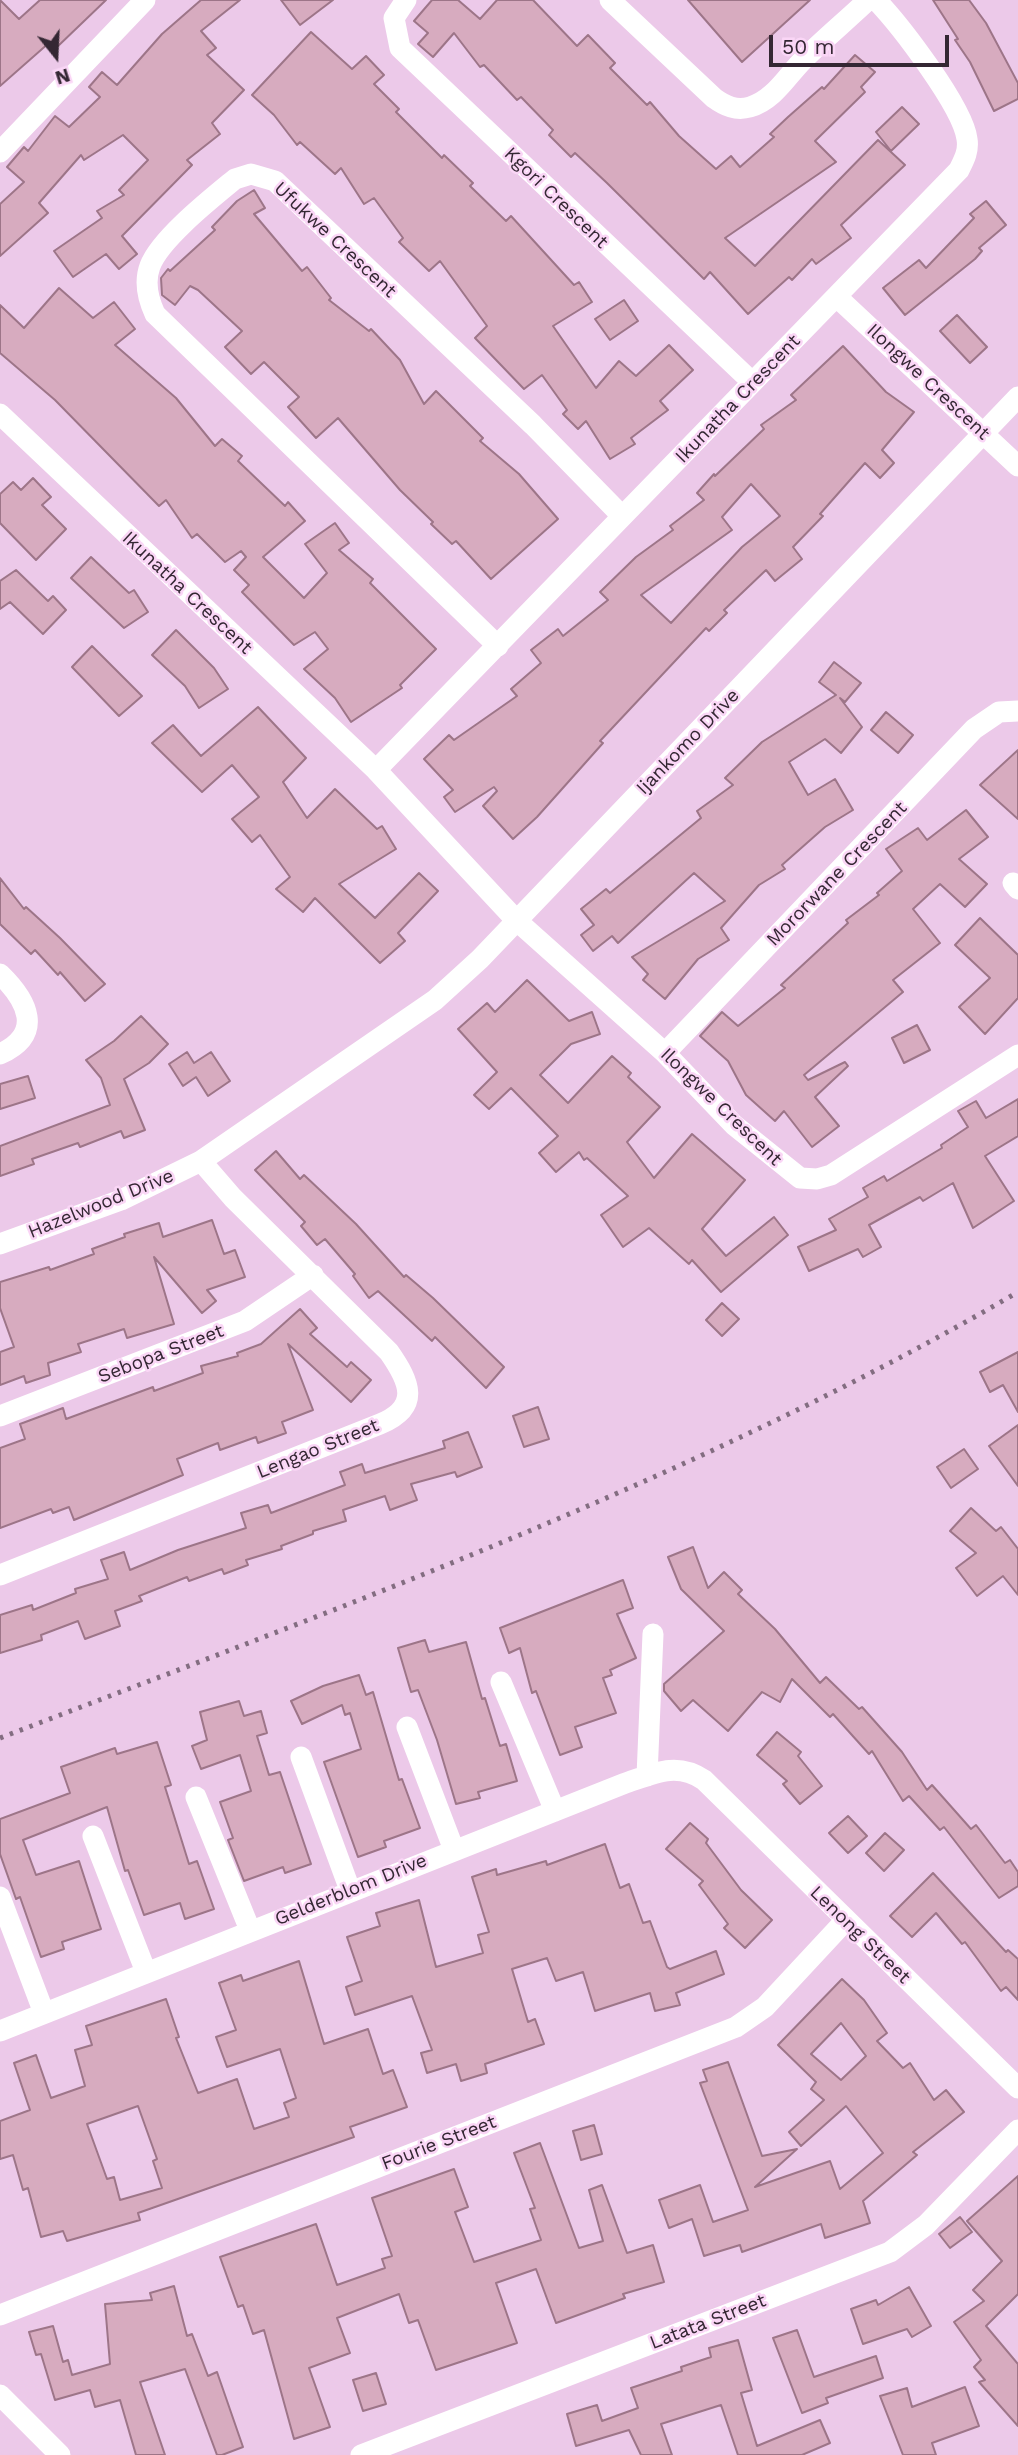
<!DOCTYPE html>
<style>
body{margin:0}
#map{position:relative;width:1018px;height:2455px;overflow:hidden;background:#ecc9e9;font-family:"Work Sans",sans-serif}
canvas{display:block}
.north{position:absolute;left:21px;top:21px;width:70px;height:70px;-webkit-text-stroke:5px #fad6f6;paint-order:stroke;rotate:162deg;font-size:19px;font-weight:700;line-height:28px;text-align:center;color:#342733}
.north::after{content:'';display:block;margin:auto;width:24px;height:32px;background:#342733;clip-path:polygon(50% 0,100% 100%,50% 72%,0 100%)}
.scale{position:absolute;left:769px;top:35px;width:180px;height:32px;box-sizing:border-box;border:4px solid #342733;border-top:0;padding-left:9px;font-size:21px;line-height:24px;white-space:nowrap;color:#342733;-webkit-text-stroke:5px #fad6f6;paint-order:stroke}
</style>
<div id="map">
<canvas width="1018" height="2455"></canvas>
<div class="north">N</div>
<div class="scale">50 m</div>
</div>
<script>
const context = document.querySelector('canvas').getContext('2d');
context.lineJoin = 'round';
function fillPath(path, color) { context.fillStyle = color; context.fill(path, 'evenodd'); }
function trace(path, color, width, dash) { context.strokeStyle = color; context.lineWidth = width; context.lineCap = dash ? 'butt' : 'round'; context.setLineDash(dash || []); context.stroke(path); }
function write(font, color, halo, rows, align = 'center') {
  context.font = font + ' "Work Sans",sans-serif'; context.lineWidth = 5; context.setLineDash([]); context.textBaseline = 'middle'; context.strokeStyle = halo; context.fillStyle = color; for (const [text, x, y, turn = 0] of rows) {
    context.save(); context.translate(x, y); context.rotate((+turn || 0) * Math.PI / 180); context.textAlign = isNaN(turn) ? turn : align; if (halo) context.strokeText(text, 0, 0); context.fillText(text, 0, 0); context.restore();
  }
}
const building = new Path2D(`
 M0 0 19 19 40 0H106L56 48 50 42 0 86Z
 M201 0H240L201 31 216 48 207 55 244 90 212 123 220 134 187 160 192 165 122 236 137 254 119 269 106 254 73 277 54 251 102 218 97 211 124 195 119 190 148 160 123 135 84 160 81 155 39 203 48 213 0 256V204L24 182 7 167 24 147 28 151 55 116 69 127 100 97 89 87 102 72 117 85 162 34Z
 M281 0H333L300 25Z
 M432 0H458L480 19 497 0H533L577 46 588 35 615 63 610 68 647 105 650 102 679 136 716 169 731 156 740 167 774 137 770 134 788 117 822 87 824 89 855 55 875 72 861 87 865 92 815 141 836 162 725 238 755 266 878 140 905 165 841 225 851 238 816 264 812 259 792 280 789 277 748 314 710 272 704 279 607 183 575 153 571 157 549 135 553 130 521 97 517 100 484 65 480 67 454 33 433 57 418 44 428 33 414 21Z
 M688 0H810L742 62Z
 M933 0H969L986 23 1018 83V99L994 111 970 62 955 40 958 39Z
 M311 32 352 69 366 56 384 75 374 84 399 109 396 112 442 158 444 155 473 183 470 186 506 221 511 216 574 285 579 282 592 302 553 326 596 388 619 361 636 376 669 345 693 370 660 401 668 410 631 438 635 444 610 459 586 421 578 429 563 414 567 410 542 375 524 389 475 338 487 326 440 261 429 271 399 242 403 238 374 198 364 204 341 168 335 174 300 142 297 145 274 115 252 95Z
 M902 107 919 124 891 151 876 132Z
 M254 190 265 208 254 214 302 271 307 267 331 298 329 300 369 331 371 329 400 360 424 404 436 391 483 438 480 441 519 474 558 519 491 579 456 541 452 544 431 524 433 522 400 490 338 418 316 438 288 407 299 397 264 362 251 374 225 347 242 331 198 290 190 286 175 305 162 295 161 278 168 269 170 271 215 230 212 227 237 201Z
 M986 201 1006 225 979 248 982 251 975 259 905 315 883 288 919 260 926 268 974 218 970 214Z
 M59 288 93 318 114 302 135 329 115 345 176 398 215 446 222 439 242 456 238 461 285 506 288 502 305 521 263 557 304 598 327 573 305 544 335 523 349 543 339 550 373 579 370 583 436 649 400 685 402 688 351 722 335 698 304 669 328 649 315 632 294 645 242 592 249 585 234 570 246 557 241 551 225 562 197 534 192 538 166 500 159 506 55 400 0 353V305L24 328Z
 M624 300 638 321 610 340 595 319Z
 M957 315 987 347 970 363 940 331Z
 M843 346 886 392 914 412 882 450 894 463 880 478 865 463 820 514 823 516 793 547 802 559 775 581 766 570 724 610 727 613 709 631 706 628 600 741 603 743 537 817 513 839 483 806 497 791 494 787 455 812 444 797 453 790 424 759 449 735 454 740 517 696 511 689 541 663 531 650 558 629 563 636 608 600 600 592 636 557 673 530 670 526 704 500 697 493 714 474 715 476 764 429 761 425 796 400 791 395ZM751 484 780 516 742 547 671 623 641 595 732 530 722 517Z
 M33 478 51 497 42 505 66 529 36 560 0 523V494L13 482 21 490Z
 M91 557 129 593 134 590 148 612 124 628 71 578Z
 M16 570 48 601 53 596 66 610 43 634 10 602 0 609V581Z
 M176 630 214 668 228 689 199 708 185 686 152 655Z
 M92 646 142 696 119 716 72 667Z
 M834 662 861 683 845 702 840 698 862 727 841 753 825 739 789 762 808 795 835 779 853 810 825 827 782 865 785 869 759 885 721 928 729 940 698 959 665 999 643 980 648 974 632 957 725 901 694 873 618 943 612 936 593 951 581 935 594 925 581 909 606 889 610 893 701 818 697 811 733 785 725 778 762 742 836 695 819 682Z
 M258 707 306 758 283 782 307 818 335 789 377 829 382 826 396 849 339 884 375 918 419 873 438 891 398 933 405 941 380 963 315 898 303 912 276 889 290 877 260 835 252 842 232 819 259 797 232 765 202 792 152 743 173 725 201 756Z
 M886 712 913 735 898 753 871 730Z
 M1018 750V819L980 785Z
 M966 810 988 837 959 859 987 884 965 907 940 884 913 909 940 943 893 980 903 992 804 1075 808 1080 845 1062 848 1066 815 1097 839 1126 812 1147 784 1111 775 1121 746 1095 728 1061 700 1036 722 1012 738 1026 785 988 781 985 848 923 846 920 879 895 877 893 902 871 886 849 918 828 927 840Z
 M0 878 24 909 26 907 60 938 105 984 85 1001 60 972 58 975 35 950 31 954 0 924Z
 M980 918 1018 955V998L985 1034 959 1007 990 978 955 945Z
 M527 980 569 1021 592 1012 600 1034 571 1044 540 1075 568 1103 612 1056 631 1073 628 1077 660 1107 627 1142 654 1178 692 1134 745 1180 702 1229 726 1256 774 1217 788 1235 721 1292 692 1260 689 1264 649 1228 623 1247 601 1215 628 1196 587 1158 584 1160 579 1152 556 1172 539 1153 558 1136 511 1088 489 1109 474 1095 497 1072 458 1029 487 1003 495 1012Z
 M141 1016 168 1044 149 1063 124 1079 145 1130 124 1138 121 1131 80 1147 78 1143 32 1159 34 1164 0 1176V1146L110 1105 101 1078 86 1060 114 1041Z
 M917 1025 930 1050 904 1063 892 1038Z
 M187 1052 194 1063 211 1052 230 1081 208 1096 196 1077 183 1086 169 1064Z
 M28 1076 35 1098 0 1109V1084Z
 M1018 1099V1136L985 1156 1014 1201 973 1228 953 1183 923 1201 920 1197 869 1225 881 1247 863 1257 858 1249 809 1271 798 1247 836 1230 829 1219 868 1197 863 1188 884 1176 887 1181 942 1148 941 1145 968 1127 958 1111 976 1101 986 1118Z
 M276 1151 300 1179 304 1175 356 1224 404 1277 406 1275 433 1298 504 1367 486 1388 435 1337 432 1341 378 1291 369 1298 353 1276 355 1274 325 1239 317 1245 301 1226 305 1222 255 1170Z
 M212 1220 224 1254 235 1250 245 1277 207 1290 216 1301 202 1313 154 1257 174 1324 127 1338 124 1329 78 1344 81 1352 48 1363 50 1375 26 1383 24 1376 0 1385V1352L14 1347 0 1308V1282L49 1267 50 1270 94 1254 92 1249 125 1237 124 1234 159 1223 163 1237Z
 M722 1303 739 1319 722 1336 706 1320Z
 M300 1309 317 1328 310 1334 347 1367 351 1362 371 1380 351 1402 288 1344 313 1410 282 1422 286 1433 258 1443 256 1437 220 1450 218 1443 177 1459 183 1475 74 1520 69 1507 53 1513 51 1509 0 1528V1448L25 1439 20 1424 63 1408 66 1419 153 1387 154 1391 203 1373 201 1366 238 1356 237 1353 261 1344Z
 M1018 1352V1412L1003 1385 990 1392 980 1372Z
 M538 1407 549 1439 524 1447 513 1416Z
 M1018 1425V1486L989 1446Z
 M468 1432 482 1467 457 1477 455 1472 411 1484 417 1500 390 1510 385 1496 343 1510 346 1521 313 1531V1534L281 1546 282 1549 246 1560 248 1565 224 1574 222 1569 189 1581 187 1577 139 1596 142 1601 115 1611 120 1626 85 1639 78 1621 41 1635 42 1640 0 1653V1615L32 1605 33 1610 76 1593 75 1589 108 1579 101 1560 124 1552 130 1570 178 1550 246 1528 241 1513 268 1505 271 1513 345 1485 340 1472 362 1464 365 1473 445 1448 443 1441Z
 M964 1449 978 1469 951 1488 937 1467Z
 M971 1508 996 1531 1001 1527 1018 1549V1595L1003 1576 977 1596 956 1568 976 1553 950 1531Z
 M693 1547 708 1588 724 1572 742 1590 738 1594 775 1629 820 1683 826 1677 859 1709 862 1707 902 1752 927 1790 932 1785 971 1829 976 1825 1005 1863 1010 1860 1018 1872V1886L999 1898 944 1827 940 1830 909 1796 903 1801 872 1751 869 1754 833 1714 830 1717 792 1679 780 1702 762 1692 728 1731 693 1700 681 1711 664 1691V1684L724 1631 681 1589 668 1557Z
 M623 1580 633 1608 617 1614 636 1658 610 1670 612 1675 603 1678 616 1713 575 1727 582 1747 560 1755 536 1691 532 1693 520 1648 509 1653 500 1628Z
 M425 1640 429 1652 466 1642 482 1699 485 1698 500 1746 506 1744 517 1781 478 1792 480 1798 456 1804 437 1740 418 1690 411 1692 398 1648Z
 M359 1675 366 1695 373 1692 399 1780 402 1779 420 1828 384 1841 386 1847 358 1857 324 1762 361 1749 350 1713 345 1715 342 1705 302 1724 291 1701 323 1686Z
 M239 1701 244 1716 261 1711 267 1733 257 1736 269 1775 280 1772 311 1864 285 1873 283 1867 244 1881 228 1840 233 1838 220 1802 251 1791 240 1755 201 1769 192 1746 207 1740 200 1712Z
 M777 1732 801 1752 798 1756 822 1786 800 1804 783 1784 787 1781 757 1755Z
 M157 1742 171 1785 165 1787 189 1864 197 1861 214 1909 185 1919 180 1903 144 1915 128 1870 125 1871 107 1807 23 1840 36 1875 79 1861 101 1929 62 1942 64 1949 41 1957 20 1897 16 1899 0 1854V1819L70 1793 61 1767 115 1748 117 1754Z
 M848 1816 867 1836 848 1853 829 1833Z
 M690 1823 708 1839 706 1843 741 1890 772 1920 745 1948 724 1928 728 1924 699 1885 703 1881 666 1849Z
 M885 1833 904 1850 884 1871 866 1853Z
 M605 1844 620 1888 629 1884 643 1923 650 1921 667 1967 670 1969 716 1951 724 1974 676 1993 680 2005 655 2011 650 1993 595 2011 583 1972 556 1981 547 1958 512 1969 528 2022 535 2019 544 2044 485 2064 487 2073 461 2081 456 2064 427 2073 421 2053 432 2050 412 1996 355 2015 346 1987 362 1981 347 1937 380 1926 376 1913 419 1900 436 1967 483 1953 478 1935 489 1932 472 1877 496 1869 497 1875 546 1861 547 1865Z
 M933 1873 1006 1952 1008 1950 1018 1959V2000L1006 1987 1001 1991 965 1942 962 1944 936 1913 912 1937 890 1916Z
 M299 1961 324 2044 368 2029 383 2074 393 2070 407 2107 350 2127 354 2137 138 2213 140 2220 67 2241 63 2231 41 2237 28 2188 23 2190 13 2155 0 2159V2121L30 2110 14 2063 36 2055 51 2098 85 2086 75 2050 92 2045 86 2026 166 1999 179 2037 176 2038 198 2093 237 2079 254 2129 289 2117 284 2103 296 2098 280 2049 227 2067 216 2037 236 2030 219 1983 241 1975 243 1981ZM138 2106 157 2159 153 2161 162 2188 120 2200 114 2177 107 2179 87 2124Z
 M842 1979 864 2000 887 2033 877 2041 903 2068 910 2063 934 2100 946 2090 964 2112 913 2152 917 2155 863 2201 870 2223 825 2238 821 2224 742 2252 740 2245 704 2256 692 2219 669 2228 659 2200 700 2185 713 2222 748 2210 700 2083 707 2081 703 2070 728 2062 762 2156 797 2149 755 2187 830 2161 840 2189 883 2153 846 2106 801 2146 789 2132 824 2100 811 2089 816 2082 778 2045ZM841 2023 866 2056 841 2080 811 2054Z
 M594 2125 602 2154 581 2160 573 2131Z
 M540 2143 579 2248 603 2241 589 2190 602 2185 627 2253 653 2245 664 2282 623 2294 625 2298 556 2323 536 2269 496 2283 517 2343 436 2370 418 2320 409 2323 399 2294 337 2318 350 2353 309 2368 330 2427 294 2439 264 2330 253 2334 243 2305 238 2307 220 2257 316 2224 337 2285 385 2268 382 2259 392 2256 372 2198 454 2169 468 2207 455 2212 474 2262 541 2240 530 2209 535 2208 514 2153Z
 M1018 2176V2294L986 2326 1018 2364V2426L979 2382 985 2380 974 2367 981 2360 954 2322 984 2301 973 2290 1002 2261 967 2221Z
 M960 2217 972 2232 950 2248 939 2234Z
 M174 2286 187 2336 192 2334 208 2376 217 2372 243 2447 222 2455H217L185 2369 140 2382 165 2455H136L120 2400 95 2407 90 2390 55 2400 41 2354 36 2355 29 2332 53 2326 63 2362 68 2360 72 2375 110 2364 105 2304 152 2300 150 2293Z
 M909 2287 931 2326 912 2337 907 2329 863 2344 851 2309 876 2300 878 2305Z
 M797 2330 814 2377 876 2356 883 2378 826 2398 828 2403 802 2413 773 2338Z
 M738 2340 752 2390 741 2393 757 2446 820 2420 830 2443 802 2455H738L721 2405 661 2424 672 2455H641L629 2430 576 2446 567 2414 597 2405 602 2421 638 2408 631 2388 682 2371 681 2367 711 2357 709 2348Z
 M376 2373 386 2404 363 2411 353 2380Z
 M965 2387 979 2426 932 2443 936 2455H903L880 2396 907 2388 912 2407Z`);
const minor = new Path2D(`
 M406 0 394 18 400 48 752 382
 M610 0 714 98C725 106 736 111 750 107 774 100 787 76 803 60 824 39 847 20 868 0
 M0 152 145 0
 M838 298 1018 466
 M0 414 376 770 516 920 665 1053 734 1125 800 1178 817 1179 831 1175 1018 1055
 M498 646 155 314C148 299 144 282 150 266 160 239 212 198 235 179L251 174 275 181 533 425 622 516
 M376 770 959 170C964 160 969 151 967 139 963 107 900 25 876 0
 M1013 883 1018 889
 M0 974C28 1001 44 1034 0 1054
 M665 1053 974 729 999 712 1018 711
 M0 1244 121 1200 201 1161 435 1000 480 959 1018 397
 M0 1416 245 1321 313 1275
 M0 1575 380 1424C421 1407 410 1382 389 1352L233 1198 201 1161
 M501 1682 555 1811
 M407 1727 454 1850
 M301 1757 350 1890
 M647 1776 653 1634
 M196 1797 250 1930
 M93 1836 146 1972
 M0 1897 44 2013
 M0 2031 623 1784C653 1774 676 1761 704 1780L1018 2088
 M0 2315 736 2027 765 2007 845 1921
 M0 2395 60 2455
 M361 2455 890 2252 926 2225 1018 2130`);
const rail = new Path2D(`
 M0 1738C346 1605 696 1480 1018 1292`);
const streetNames = [
 ["Kgori Crescent",556,198,44],
 ["Ufukwe Crescent",335,240,43],
 ["Ilongwe Crescent",928,382,43],
 ["Ikunatha Crescent",738,399,-46],
 ["Ikunatha Crescent",187,593,43],
 ["Ijankomo Drive",688,742,-46],
 ["Mororwane Crescent",837,874,-46],
 ["Ilongwe Crescent",721,1107,44],
 ["Hazelwood Drive",101,1204,-22],
 ["Sebopa Street",161,1354,-21],
 ["Lengao Street",318,1449,-22],
 ["Gelderblom Drive",351,1890,-22],
 ["Lenong Street",860,1935,44],
 ["Fourie Street",439,2143,-21],
 ["Latata Street",708,2322,-21]
];
fillPath(building, '#d7abbf');
trace(building, '#9d7588', 2);
trace(minor, '#fff', 21);
trace(rail, '#836d81', 5, [3.5, 7]);
write('19px', '#342733', '#fad6f6', streetNames);
</script>
